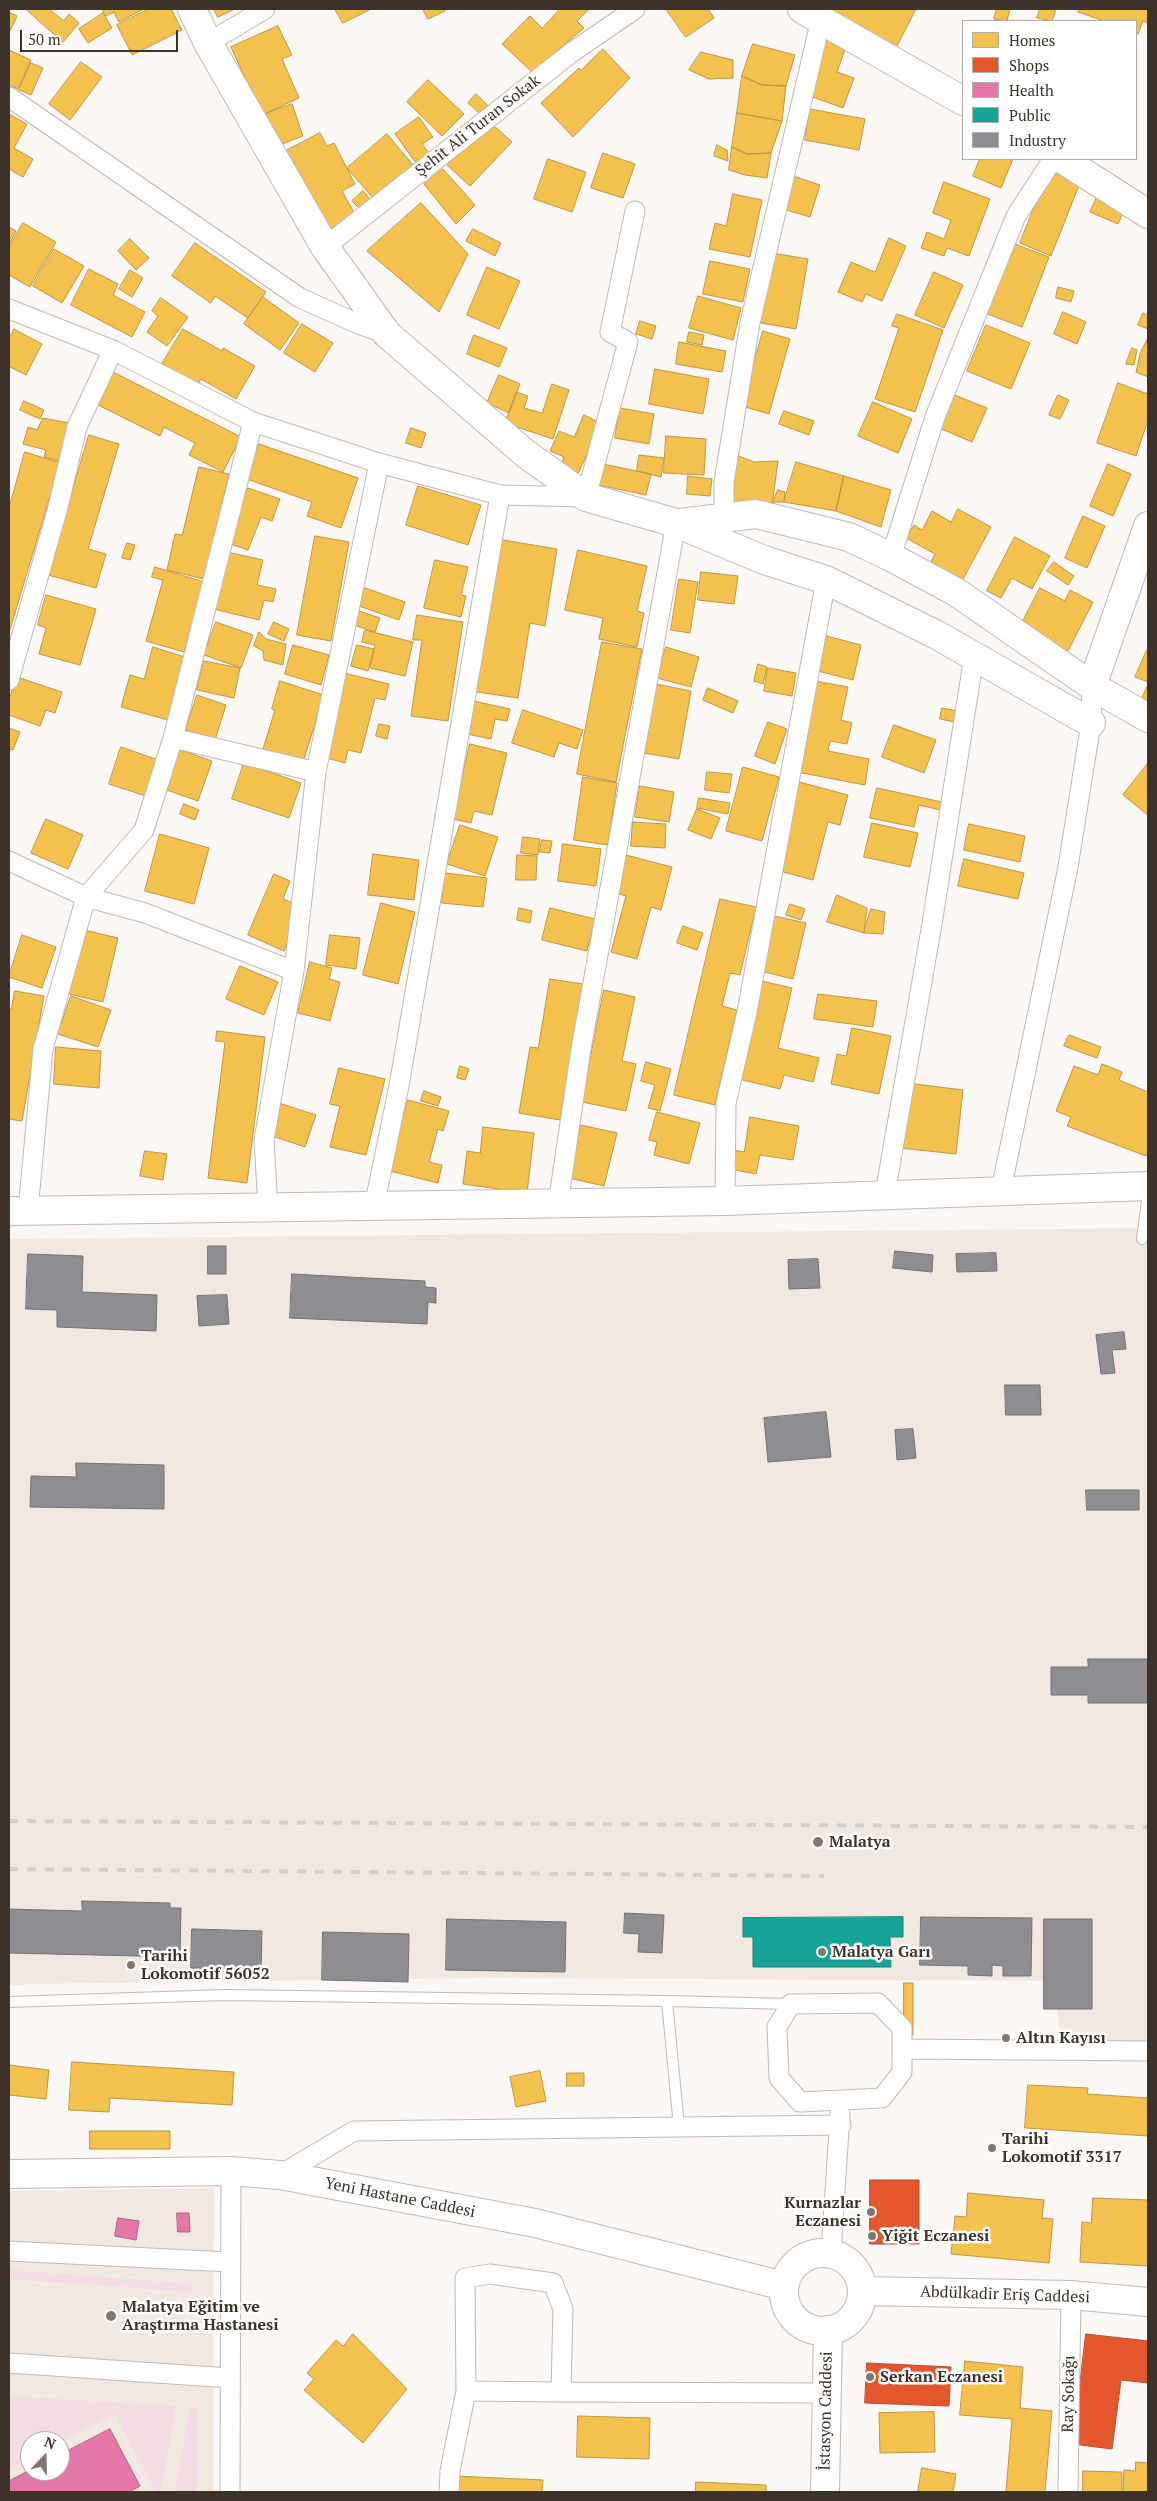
<!DOCTYPE html>
<meta charset="utf-8">
<style>
body{margin:0}
#map{position:relative;width:1157px;height:2501px;overflow:hidden;background:#fbf7f5;font-family:"PT Serif",serif}
canvas{display:block}
.frame{position:absolute;inset:0;border:10px solid #3d322a;pointer-events:none}
.legend{position:absolute;left:962px;top:20px;width:175px;height:140px;box-sizing:border-box;background:#fff;border:1px solid #b1adaa;margin:0;padding:6px 9px;list-style:none;font-size:15px;color:#3d322a}
.legend li{display:flex;align-items:center;gap:10px;height:25px}
.legend b{width:25px;border:1px solid #b1adaa}
.north{position:absolute;left:20px;top:2431px;width:50px;height:50px;box-sizing:border-box;background:#fff;border:1px solid #b1adaa;border-radius:50%;rotate:21deg;font-size:14px;font-weight:700;line-height:20px;text-align:center;color:#3d322a}
.north::after{content:'';display:block;margin:auto;width:18px;height:22px;background:#807771;clip-path:polygon(50% 0,100% 100%,50% 72%,0 100%)}
.scale{position:absolute;left:20px;top:30px;width:158px;height:22px;box-sizing:border-box;border:2px solid #3d322a;border-top:0;padding-left:6px;font-size:15px;line-height:18px;white-space:nowrap;color:#3d322a;-webkit-text-stroke:4px #fff;paint-order:stroke}
</style>
<div id="map">
<canvas width="1157" height="2501"></canvas>
<div class="frame"></div>
<ul class="legend">
<li><b style="height:14px;background:#f2c14e"></b>Homes</li>
<li><b style="height:14px;background:#e4572e"></b>Shops</li>
<li><b style="height:14px;background:#e377a8"></b>Health</li>
<li><b style="height:14px;background:#17a398"></b>Public</li>
<li><b style="height:14px;background:#8d8d92"></b>Industry</li>
</ul>
<div class="north">N</div>
<div class="scale">50 m</div>
</div>
<script>
const context = document.querySelector('canvas').getContext('2d');
context.lineJoin = 'round';
function fillPath(path, color) { context.fillStyle = color; context.fill(path, 'evenodd'); }
function trace(path, color, width, dash) { context.strokeStyle = color; context.lineWidth = width; context.lineCap = dash ? 'butt' : 'round'; context.setLineDash(dash || []); context.stroke(path); }
function write(font, color, halo, rows, align = 'center') {
  context.font = font + ' "PT Serif",serif'; context.lineWidth = 5; context.setLineDash([]); context.textBaseline = 'middle'; context.strokeStyle = halo; context.fillStyle = color; for (const [text, x, y, turn = 0] of rows) {
    context.save(); context.translate(x, y); context.rotate((+turn || 0) * Math.PI / 180); context.textAlign = isNaN(turn) ? turn : align; if (halo) context.strokeText(text, 0, 0); context.fillText(text, 0, 0); context.restore();
  }
}
const built = new Path2D(`
 M1148 1228V2051L1062 2049 1053 1981 484 1978 31 1984 9 1986V1239Z
 M214 2188 213 2492H9V2191ZM30 2441H60V2471H30Z`);
const green = new Path2D(`
 M9 2270 193 2284V2292L9 2279Z
 M9 2396 176 2406 161 2492H152L155 2491 115 2414 60 2442 30 2441V2458L9 2468Z
 M190 2406 197 2407V2492H175Z`);
const homes = new Path2D(`
 M26 9H49L64 21 69 14 79 23 63 42Z
 M102 9H144L119 22 114 12 106 16Z
 M149 9H171L182 30 132 55 117 25Z
 M214 9H235L218 17Z
 M335 9H371L343 23Z
 M423 9H444L445 11 428 19Z
 M560 9H589L577 21 584 28 532 72 502 44 530 16 542 28Z
 M666 9H708L714 18 686 37Z
 M826 9H916L897 46Z
 M997 9H1010L1007 21 994 19Z
 M1040 9H1056L1052 21 1037 18Z
 M1080 9H1148V23L1143 21 1138 34 1136 33V21H1104L1078 12Z
 M9 12 17 16 10 31H9Z
 M103 13 112 28 88 43 79 29Z
 M278 26 292 55 282 59 299 98 262 115 231 47Z
 M824 32 848 41 837 72 854 78 843 108 802 93Z
 M753 44 795 55 786 86 762 85 742 76Z
 M603 49 630 78 573 137 541 103 579 68 581 70Z
 M9 50 31 60 18 89 9 85Z
 M701 52 733 60V78L709 79 689 70Z
 M81 62 102 77 70 120 49 104Z
 M31 63 43 68 31 95 19 90Z
 M742 76 762 85 786 86 782 121 737 113Z
 M428 80 464 114 442 136 407 102Z
 M476 94 488 106 480 114 468 103Z
 M292 104 303 136 271 148 260 116Z
 M810 109 865 119 859 150 805 140Z
 M737 113 782 121 771 153 747 154 732 147Z
 M9 114 27 124 14 148 33 159 23 177 9 169Z
 M419 117 433 137 422 144 429 153 416 163 395 134Z
 M491 123 512 142 470 186 447 165Z
 M320 133 327 146 334 143 355 184 342 191 356 216 324 232 282 153Z
 M387 134 413 165 373 198 347 168Z
 M717 145 727 150 728 161 714 156Z
 M732 147 747 154 771 153 767 178 745 175 729 170Z
 M603 153 635 164 623 198 591 188Z
 M548 159 586 172 572 212 534 199Z
 M980 159H1013L1001 188 973 176Z
 M443 169 475 205 456 224 424 184Z
 M1049 171 1080 183 1051 256 1020 243Z
 M793 176 820 185 810 217 783 209Z
 M944 182 990 199 969 256 947 248 944 256 921 248 927 232 944 239 951 220 933 213Z
 M363 191 371 200 361 210 352 201Z
 M1099 193 1126 206 1118 224 1090 212Z
 M733 194 762 200 750 257 709 249 715 223 726 226Z
 M421 203 468 254 439 312 367 251Z
 M23 223 56 242 30 287 9 275V248Z
 M9 227 16 231 9 245Z
 M473 229 501 243 495 256 466 241Z
 M889 238 906 246 882 301 866 294 862 302 838 292 851 262 875 272Z
 M130 239 149 258 136 270 118 251Z
 M195 243 266 292 248 318 215 296 211 303 172 276Z
 M1012 243 1049 257 1022 327 985 313Z
 M54 249 84 266 62 303 33 286Z
 M772 253 808 259 796 329 761 323Z
 M710 261 750 269 743 302 703 294Z
 M487 267 520 281 499 329 467 315Z
 M89 269 118 284 113 295 145 312 132 337 71 305Z
 M130 270 143 278 132 297 119 289Z
 M934 272 963 285 944 328 915 315Z
 M1058 287 1074 291 1071 302 1056 298Z
 M698 296 741 308 733 340 689 328Z
 M263 297 299 323 280 350 244 324Z
 M161 298 188 317 167 346 147 332 158 316 152 311Z
 M1063 312 1086 322 1077 344 1054 334Z
 M1143 313 1148 316V329L1138 325Z
 M897 314 943 330 915 412 875 399 899 328 892 326Z
 M640 321 656 326 652 339 636 334Z
 M302 324 333 343 315 372 284 353Z
 M986 325 1030 343 1011 389 967 371Z
 M14 329 42 344 26 375 10 367 9 369V340Z
 M183 329 222 351 223 348 255 366 236 399 201 379 198 384 162 364Z
 M763 331 790 339 769 414 742 406Z
 M689 332 704 335 702 345 687 342Z
 M474 335 507 348 499 367 467 354Z
 M1148 338V377L1136 372 1140 354Z
 M679 342 726 351 722 372 676 364Z
 M1132 348 1137 350 1134 365 1126 364Z
 M655 369 709 379 703 414 649 404Z
 M111 371 241 437 223 472 189 455 195 443 164 427 160 436 94 403Z
 M499 375 520 384 509 413 487 403Z
 M1118 383 1148 394V420L1136 456 1097 443Z
 M552 384 569 390 553 439 505 423 516 392 528 396 524 408 542 413Z
 M952 394 987 408 972 442 937 427Z
 M1058 395 1069 400 1060 419 1049 415Z
 M24 401 44 410 40 419 20 410Z
 M873 402 912 419 898 453 858 436Z
 M620 408 654 414 649 444 615 438Z
 M784 411 814 421 809 435 779 424Z
 M584 415 601 423 578 474 561 466 564 457 550 451 559 431 574 437Z
 M43 418 69 423 59 461 44 457 46 450 23 444 28 427 37 430Z
 M411 428 426 433 421 448 406 443Z
 M89 435 119 444 88 549 106 554 96 588 48 575Z
 M666 436 706 439 704 475 664 473Z
 M259 444 358 478 341 528 307 516 312 502 247 479Z
 M25 452 60 463 9 633V508Z
 M639 455 664 458 661 477 637 471Z
 M739 456 754 462 778 461 772 506 730 503Z
 M796 462 844 476 836 511 784 502Z
 M603 464 651 474 646 495 598 485Z
 M1108 464 1131 474 1113 516 1090 506Z
 M199 467 229 474 204 579 167 570 175 534 182 535Z
 M688 476 712 479 710 496 687 494Z
 M844 476 891 490 881 527 836 511Z
 M418 486 481 505 468 545 406 525Z
 M248 488 280 499 272 521 261 517 248 550 228 543Z
 M778 490 785 492 784 502H773Z
 M958 509 991 527 961 583 929 565 935 554 906 538 914 525 922 530 932 511 951 522Z
 M1083 516 1105 526 1087 568 1065 558Z
 M315 536 349 542 331 641 297 635Z
 M1015 537 1050 556 1032 589 1012 578 1001 598 987 591Z
 M497 539 557 549 545 626 530 623 518 698 470 691Z
 M127 543 135 545 130 560 122 558Z
 M578 550 647 566 637 611 644 613 637 647 599 639 603 618 565 610Z
 M227 552 263 560 257 585 276 589 273 602 264 600 259 620 214 609Z
 M435 560 468 567 461 595 466 596 461 617 424 608Z
 M1054 562 1074 576 1068 585 1047 571Z
 M155 567 204 582 184 652 146 641 163 580 152 577Z
 M701 572 738 576 734 604 698 600Z
 M679 579 698 582 690 633 671 630Z
 M365 588 405 602 399 620 359 606Z
 M1040 588 1065 601 1070 590 1093 602 1068 651 1020 627Z
 M46 595 96 609 80 665 39 654 46 628 38 625Z
 M359 611 380 618 375 632 354 625Z
 M417 615 463 622 448 721 411 716 422 640H413Z
 M216 622 253 635 241 668 204 655Z
 M274 622 289 629 284 641 268 634Z
 M365 630 413 642 405 676 370 668 375 645 362 642Z
 M259 632 266 639 286 644 283 665 264 660 263 651 254 646Z
 M823 635 861 645 853 680 814 670Z
 M602 642 642 649 616 782 577 774Z
 M293 645 329 655 321 685 285 674Z
 M357 645 374 649 368 671 351 666Z
 M153 647 185 657 168 720 121 707 130 675 144 679Z
 M666 647 699 657 691 687 657 678Z
 M1147 650H1148V682L1135 677Z
 M204 661 240 668 234 698 197 690Z
 M758 664 767 667 763 684 754 681Z
 M768 668 796 673 792 696 764 691Z
 M344 673 389 684 385 700 375 698 361 753 348 750 345 763 323 757Z
 M17 677 62 692 55 713 46 710 40 726 9 715V700Z
 M280 681 324 695 303 762 263 749 275 710 272 709Z
 M815 681 848 687 841 720 852 723 847 744 830 741 828 751 869 759 865 785 797 772Z
 M656 684 691 691 679 759 644 753Z
 M1148 685V701L1142 698Z
 M708 688 738 701 733 713 703 700Z
 M197 695 226 705 215 740 186 730Z
 M473 701 510 709 507 721 495 719 491 739 467 734Z
 M942 708 958 711 955 722 940 719Z
 M523 710 583 730 577 749 559 743 554 757 512 743Z
 M768 722 787 729 775 764 755 756Z
 M379 724 390 726 387 739 376 736Z
 M894 725 936 740 924 773 882 757Z
 M9 728 20 732 13 750 9 749Z
 M470 744 507 753 492 815 474 811 471 823 453 819Z
 M121 747 161 761 149 797 109 784Z
 M178 749 212 761 198 801 164 789Z
 M244 763 301 783 289 818 232 799Z
 M1148 763V815L1123 795Z
 M743 767 779 777 762 841 726 831Z
 M707 772 732 774 729 793 705 790Z
 M583 777 617 783 608 845 574 840Z
 M799 782 848 795 840 825 828 822 813 880 776 870Z
 M640 786 674 792 669 822 635 817Z
 M877 788 942 802 940 810 919 805 914 827 870 818Z
 M699 798 730 803 728 814 697 808Z
 M184 804 199 810 195 820 180 814Z
 M697 809 720 818 711 839 688 830Z
 M46 819 83 835 68 869 31 853Z
 M633 822 666 824 665 848 631 846Z
 M872 823 918 833 910 867 864 857Z
 M969 824 1025 836 1020 862 964 850Z
 M460 825 498 837 485 876 447 864Z
 M160 834 209 848 194 904 145 891Z
 M523 837 540 839 538 855 521 853Z
 M542 840 552 841 550 853 540 852Z
 M563 844 601 849 596 886 558 881Z
 M373 854 419 860 414 900 368 895Z
 M517 855 537 856 536 880H516Z
 M626 855 672 867 661 910 651 907 637 959 611 952 626 896 616 893Z
 M964 859 1024 873 1018 899 958 886Z
 M445 873 487 878 483 907 442 903Z
 M274 874 290 881 283 899 295 904 290 915 298 919 284 951 248 935Z
 M837 895 867 908 864 933 827 922Z
 M720 899 756 907 740 975 730 973 722 1006 737 1010 715 1105 674 1095Z
 M381 903 415 912 398 984 363 975Z
 M790 904 805 909 801 920 786 915Z
 M519 908 532 911 530 923 517 920Z
 M550 908 595 919 587 951 542 940Z
 M871 909 885 912 883 934 864 933Z
 M774 916 806 923 793 979 761 971Z
 M683 926 703 933 697 950 677 943Z
 M84 930 118 938 103 1002 69 994Z
 M22 935 56 947 42 988 9 977Z
 M330 935 360 938 356 969 326 965Z
 M310 962 332 968 329 979 340 982 330 1021 298 1013Z
 M240 966 278 982 264 1015 226 999Z
 M550 979 583 984 560 1120 519 1113 530 1047 538 1048Z
 M761 981 792 988 778 1048 819 1058 813 1082 784 1075 780 1089 739 1079Z
 M604 990 635 997 622 1061 636 1064 626 1111 582 1102Z
 M15 991 44 996 22 1121 9 1119V1009H11Z
 M818 994 877 1001 873 1027 814 1019Z
 M71 996 111 1010 98 1047 58 1034Z
 M852 1028 891 1036 879 1094 831 1084 837 1054 846 1056Z
 M217 1031 265 1037 247 1183 208 1178 225 1042 216 1041Z
 M1069 1035 1101 1047 1097 1058 1064 1046Z
 M56 1047 101 1051 99 1088 54 1084Z
 M646 1062 671 1069 660 1111 648 1108 655 1085 641 1081Z
 M1102 1064 1122 1072 1119 1080 1148 1092V1149L1146 1156 1067 1126 1071 1117 1056 1111 1074 1066 1098 1075Z
 M460 1066 469 1069 465 1080 457 1078Z
 M339 1068 385 1079 366 1155 330 1147 340 1106 330 1104Z
 M907 1083 963 1090 956 1154 900 1148Z
 M424 1091 441 1097 438 1106 421 1101Z
 M408 1100 449 1111 443 1131 438 1129 429 1162 442 1165 438 1183 390 1171Z
 M279 1103 316 1115 305 1147 269 1135Z
 M657 1112 700 1123 689 1164 654 1155 657 1142 649 1140Z
 M750 1117 799 1126 793 1160 760 1155 756 1174 730 1169 733 1150 744 1152Z
 M581 1125 617 1133 604 1186 569 1178Z
 M483 1127 534 1133 527 1193 463 1184 467 1151 480 1153Z
 M145 1151 167 1154 163 1180 140 1176Z
 M904 1983H913V2035H904Z
 M72 2062 234 2072 232 2105 110 2098 109 2112 69 2110Z
 M9 2065 49 2070 46 2099 9 2095Z
 M540 2071 546 2101 516 2107 510 2077Z
 M567 2073H584V2086H567Z
 M1028 2085 1088 2088 1087 2094 1148 2098V2136L1025 2128Z
 M90 2131H170V2149H90Z
 M968 2193 1044 2200 1042 2218 1053 2219 1049 2263 951 2254 955 2216 966 2217Z
 M1093 2198 1148 2200V2266L1080 2262 1082 2222 1091 2223Z
 M353 2334 407 2389 363 2443 304 2390 314 2379 307 2373 336 2340 343 2346Z
 M965 2361 1023 2367 1020 2408 1052 2411 1045 2492H1006L1012 2419 960 2415Z
 M934 2412 935 2452 880 2453 879 2413Z
 M578 2416 650 2418 649 2459 577 2457Z
 M1136 2462 1148 2463V2492H1123L1124 2470 1135 2471Z
 M922 2468 956 2474 953 2492H918Z
 M1083 2471 1122 2472V2492H1083Z
 M455 2476 543 2480 542 2492H454Z
 M696 2482 766 2485V2492H696Z`);
const shops = new Path2D(`
 M870 2180H919V2244H870Z
 M1086 2334 1148 2341V2383L1121 2380 1112 2449 1073 2444Z
 M867 2363 951 2367 949 2406 865 2403Z`);
const health = new Path2D(`
 M177 2213H189L190 2232H178Z
 M118 2218 139 2221 136 2240 115 2236Z
 M110 2429 140 2486 129 2492H9V2481L30 2470 60 2471V2455Z`);
const public = new Path2D(`
 M903 1917V1937H890L891 1967H753V1937H743V1918Z`);
const industry = new Path2D(`
 M208 1246H226V1274H208Z
 M895 1251 933 1255 932 1272 893 1268Z
 M996 1253 997 1271 957 1272 956 1254Z
 M28 1254 83 1256 82 1292 157 1295 156 1331 57 1327V1310L26 1309Z
 M818 1259 820 1288 789 1289 788 1260Z
 M292 1274 425 1281V1287L436 1288V1303L428 1302 427 1324 290 1318Z
 M227 1295 229 1324 199 1326 197 1296Z
 M1124 1332 1126 1349 1112 1350 1115 1373 1101 1374 1096 1335Z
 M1005 1385H1040L1041 1415H1006Z
 M826 1412 831 1457 768 1462 764 1418Z
 M913 1429 916 1458 897 1460 895 1430Z
 M76 1463 164 1465V1509L30 1507 31 1476 76 1477Z
 M1086 1490H1139V1510H1087Z
 M1088 1659H1148V1703H1088V1695H1051V1667H1088Z
 M82 1901 170 1903V1908H181L180 1957 9 1953V1909L82 1911Z
 M625 1913 664 1915 662 1953 638 1952 639 1934 624 1933Z
 M921 1917 1032 1918 1031 1976H1003V1966L992 1965V1976L968 1975V1966L920 1965Z
 M447 1919 566 1922 565 1972 446 1970Z
 M1044 1919H1092V2009H1044Z
 M192 1929 262 1931 261 1970 191 1968Z
 M323 1932 409 1934 408 1982 322 1980Z`);
const lane = new Path2D(`
 M1142 1239 1148 1193
 M667 2001 791 2004
 M9 2002 225 1995 667 2001 679 2127`);
const street = new Path2D(`
 M208 43 265 9
 M9 97 300 298 356 323 387 334
 M325 247 571 53 635 9
 M9 309 113 350 253 422 379 463 500 495 586 497 628 342 610 332 635 211
 M724 518V482L750 323 821 19
 M891 557 935 417 1016 216 1053 159
 M9 680 57 511 77 427 113 350
 M173 738 316 772
 M9 861 86 897 144 830 173 738 253 422
 M294 971 316 772 379 463
 M1001 1190 1068 867 1091 723 1092 686
 M885 1194 932 924 974 656
 M725 1201 726 1103 747 1012 826 580
 M558 1204 581 1049 676 523
 M374 1207 399 1086 500 495
 M28 1211 43 1049 86 897 145 913 294 971 264 1140 268 1208
 M878 2003 902 2028V2072L882 2098 800 2102 779 2078 777 2027 791 2004Z
 M902 2049 1148 2051
 M280 2175 354 2131 841 2125
 M9 2251 230 2262
 M831 2253 840 2114
 M9 2363 230 2378
 M466 2391 561 2392
 M230 2492 231 2171
 M449 2492 450 2471 466 2391 465 2278 490 2274 553 2283 563 2309 561 2392 826 2393
 M1068 2492 1071 2295`);
const secondary = new Path2D(`
 M192 9 208 43 325 247 387 334 526 454 586 497 676 523 764 560 826 580 937 635 1091 723
 M802 9 963 101
 M1062 159 1148 214
 M679 523 756 514 849 537 891 557 956 592 1092 686 1148 718
 M1092 686 1148 526
 M9 1211 725 1201 1148 1186
 M9 2174 231 2171 280 2175 535 2223 784 2286
 M784 2292a39 39 0 1 1 78 0a39 39 0 1 1-78 0Z
 M862 2291 1071 2295 1148 2302
 M825 2492 828 2330`);
const rail = new Path2D(`
 M9 1821 1148 1827
 M9 1869 824 1876`);
const markers = [
 [818,1842,6,"#807771"],
 [822,1952,5,"#807771"],
 [131,1965,5,"#807771"],
 [1006,2038,5,"#807771"],
 [992,2148,5,"#807771"],
 [871,2212,5,"#807771"],
 [872,2236,5,"#807771"],
 [111,2316,6,"#807771"],
 [870,2377,5,"#807771"]
];
const streetNames = [
 ["Şehit Ali Turan Sokak",478,126,-38],
 ["Yeni Hastane Caddesi",400,2198,11],
 ["Abdülkadir Eriş Caddesi",1005,2295,2],
 ["Ray Sokağı",1069,2394,-89],
 ["İstasyon Caddesi",826,2411,-89]
];
const poiNames = [
 ["Malatya",829,1842],
 ["Malatya Garı",832,1952],
 ["Tarihi",141,1956],
 ["Lokomotif 56052",141,1974],
 ["Altın Kayısı",1016,2038],
 ["Tarihi",1002,2139],
 ["Lokomotif 3317",1002,2157],
 ["Kurnazlar",861,2203,"right"],
 ["Eczanesi",861,2221,"right"],
 ["Yiğit Eczanesi",882,2236],
 ["Malatya Eğitim ve",122,2307],
 ["Araştırma Hastanesi",122,2325],
 ["Serkan Eczanesi",880,2377]
];
fillPath(built, '#f2e8e2');
fillPath(green, '#f4dce3');
fillPath(homes, '#f2c14e');
trace(homes, '#bc9643', 1);
fillPath(shops, '#e4572e');
trace(shops, '#b24c2d', 1);
fillPath(health, '#e377a8');
trace(health, '#b16282', 1);
fillPath(public, '#17a398');
trace(public, '#228177', 1);
fillPath(industry, '#8d8d92');
trace(industry, '#757273', 1);
trace(lane, '#c0b9b5', 12);
trace(street, '#c0b9b5', 21);
trace(secondary, '#c0b9b5', 30);
trace(lane, '#fefefe', 10);
trace(street, '#fefefe', 19);
trace(secondary, '#fefefe', 28);
trace(rail, '#d2d0cf', 4, [9, 9]);
for (const [x, y, r, color] of markers) { const dot = new Path2D(); dot.arc(x, y, r, 0, 2 * Math.PI); context.fillStyle = color; context.fill(dot); trace(dot, '#fff', 2); }
write('16px', '#3d322a', '#fff', streetNames);
write('bold 16px', '#3d322a', '#fff', poiNames, 'left');
</script>
